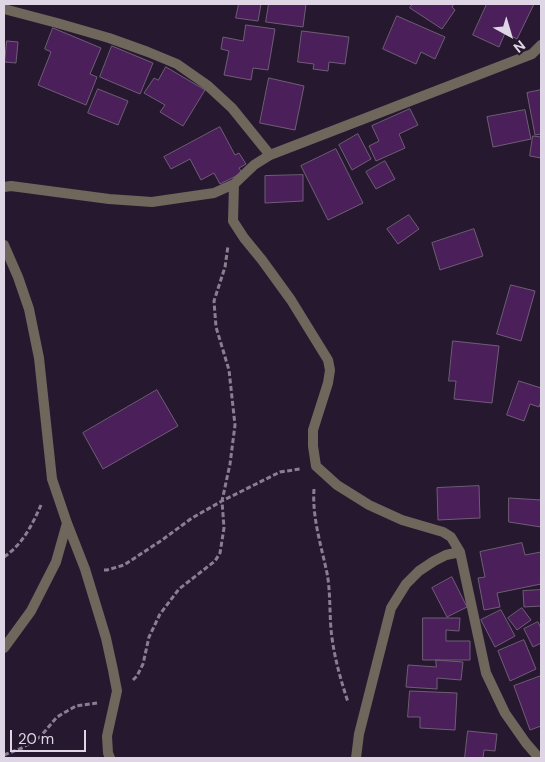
<!DOCTYPE html>
<style>
body{margin:0}
#map{position:relative;width:545px;height:762px;overflow:hidden;background:#26192f;font-family:"DM Sans",sans-serif}
canvas{display:block}
.frame{position:absolute;inset:0;border:5px solid #ded6e4;pointer-events:none}
.north{position:absolute;left:485px;top:10px;width:50px;height:50px;-webkit-text-stroke:4px #26192f;paint-order:stroke;rotate:141deg;font-size:14px;font-weight:700;line-height:20px;text-align:center;color:#ded6e4}
.north::after{content:'';display:block;margin:auto;width:18px;height:22px;background:#ded6e4;clip-path:polygon(50% 0,100% 100%,50% 72%,0 100%)}
.scale{position:absolute;left:10px;top:730px;width:76px;height:22px;box-sizing:border-box;border:2px solid #ded6e4;border-top:0;padding-left:6px;font-size:15px;line-height:18px;white-space:nowrap;color:#ded6e4;-webkit-text-stroke:4px #26192f;paint-order:stroke}
</style>
<div id="map">
<canvas width="545" height="762"></canvas>
<div class="frame"></div>
<div class="north">N</div>
<div class="scale">20 m</div>
</div>
<script>
const context = document.querySelector('canvas').getContext('2d');
context.lineJoin = 'round';
function fillPath(path, color) { context.fillStyle = color; context.fill(path, 'evenodd'); }
function trace(path, color, width, dash) { context.strokeStyle = color; context.lineWidth = width; context.lineCap = dash ? 'butt' : 'round'; context.setLineDash(dash || []); context.stroke(path); }
const building = new Path2D(`
 M239 4H261L258 21 236 18Z
 M269 4H306L303 27 266 22Z
 M413 4H454L452 7 455 10 442 29 410 8Z
 M487 4H534L517 39 505 33 499 47 473 35Z
 M397 16 445 37 435 59 421 52 416 64 383 49Z
 M246 25 275 29 268 70 253 68 251 80 224 75 229 51 221 49 223 37 243 41Z
 M53 28 101 48 90 74 97 77 86 105 38 85 51 52 45 49Z
 M302 31 349 37 345 64 329 62 328 71 313 69 314 64 298 62Z
 M7 41 18 42 16 63 5 62Z
 M112 46 153 63 140 94 100 77Z
 M166 67 205 90 183 126 160 112 165 105 144 93 154 78 158 80Z
 M269 78 304 86 295 130 260 123Z
 M98 89 128 101 118 125 88 113Z
 M541 90V134L535 135 527 93Z
 M410 109 418 125 399 134 405 148 376 161 369 146 379 141 372 126Z
 M525 110 531 139 493 147 487 117Z
 M220 127 235 155 239 153 246 164 239 168 242 173 220 184 214 173 201 180 190 159 171 169 164 157Z
 M358 134 371 159 352 170 339 145Z
 M533 136 541 137V158L530 156Z
 M336 149 363 203 328 220 301 166Z
 M385 161 395 179 376 189 366 172Z
 M303 175V201L265 203V176Z
 M409 215 419 229 398 244 387 229Z
 M474 229 483 256 440 270 432 243Z
 M511 285 535 291 521 341 497 334Z
 M453 341 499 346 492 403 454 399 456 381H449Z
 M519 381 541 388V401L539 407 530 404 524 421 507 415Z
 M157 390 178 426 103 469 83 433Z
 M479 486 480 518 438 520 437 488Z
 M509 498 541 500V527L509 522Z
 M522 543 525 555 541 552V584L497 593 500 607 484 610 478 578 485 577 480 552Z
 M452 577 467 607 447 617 432 588Z
 M541 590V606L524 607 523 591Z
 M522 608 531 620 517 630 508 618Z
 M501 610 515 636 495 647 481 620Z
 M423 618H460L459 631 446 630V641H470V660H423Z
 M538 622 541 628V643L533 647 524 629Z
 M524 640 536 669 510 681 498 651Z
 M436 660 463 662 461 680 437 678V689L406 687 408 665 436 667Z
 M541 676V726L530 730 514 686Z
 M410 691 457 693 455 730 420 728V717H408Z
 M468 731 497 734 495 751 484 750 483 758H465Z`);
const path = new Path2D(`
 M314 489C312 517 321 545 327 573 331 594 329 617 332 638 335 660 341 681 348 702
 M4 557C23 544 32 525 41 505
 M104 570H107L124 565 162 540 192 518 222 501 280 472 300 469
 M133 680 137 676 143 664 149 637 160 614 179 589 215 561 220 553 224 528 222 501 230 464 235 425 229 370 216 327 214 301 225 267 228 246
 M4 755 22 748 40 737 57 717 76 706 97 703`);
const minor = new Path2D(`
 M4 9 57 23 109 38 148 52 177 64 207 85 232 108 270 155
 M4 187 11 186 109 199 152 202 214 193 234 184
 M4 245 18 277 29 309 39 358 52 479 67 523 85 569 106 638 113 670 117 691 107 736 108 753 110 758
 M4 648 31 611 56 562 67 523
 M356 758 359 734 391 608 406 584 419 571 434 561 446 555 460 552
 M539 758 526 743 505 713 486 673 460 552 451 537 443 532 402 520 369 505 337 485 316 466 313 446V430L328 383 330 370 328 360 291 300 262 260 244 238 233 221 234 184 254 165 270 155 532 54 541 45`);
fillPath(building, '#4b1f5a');
trace(building, '#6f5d76', 1);
trace(path, '#8a7f91', 3, [5, 2.5]);
trace(minor, '#6f675c', 10);
</script>
